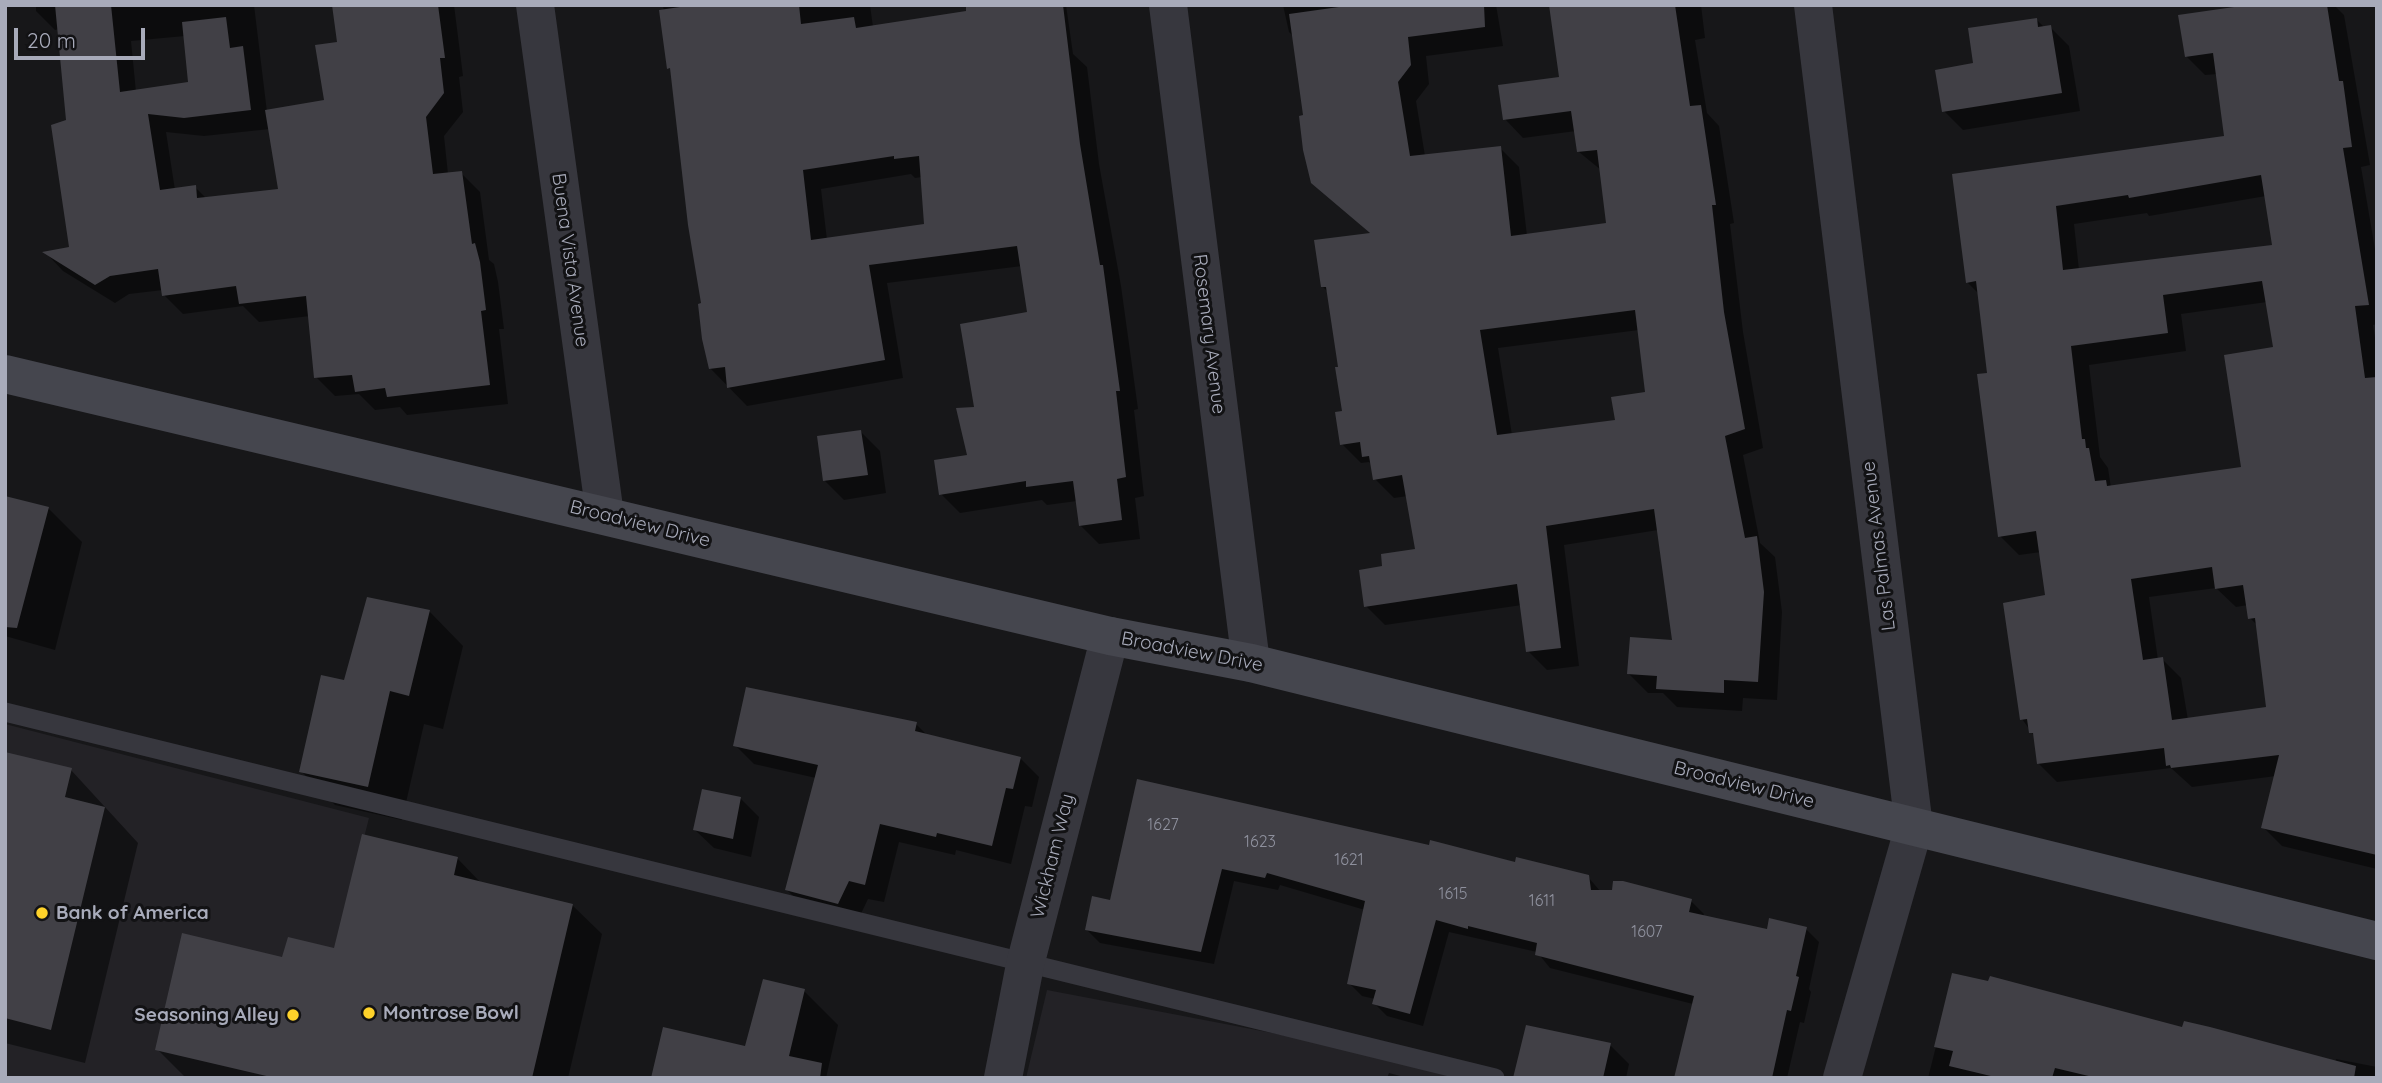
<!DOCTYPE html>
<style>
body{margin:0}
#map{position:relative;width:2382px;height:1083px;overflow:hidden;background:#171719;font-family:Quicksand,sans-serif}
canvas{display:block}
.frame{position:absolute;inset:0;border:7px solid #a8abba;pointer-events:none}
.scale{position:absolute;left:14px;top:28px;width:131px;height:32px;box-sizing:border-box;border:4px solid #a8abba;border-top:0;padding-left:9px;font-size:21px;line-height:24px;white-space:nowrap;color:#a8abba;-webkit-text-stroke:5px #121214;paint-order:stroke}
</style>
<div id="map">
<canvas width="2382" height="1083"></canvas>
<div class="frame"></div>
<div class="scale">20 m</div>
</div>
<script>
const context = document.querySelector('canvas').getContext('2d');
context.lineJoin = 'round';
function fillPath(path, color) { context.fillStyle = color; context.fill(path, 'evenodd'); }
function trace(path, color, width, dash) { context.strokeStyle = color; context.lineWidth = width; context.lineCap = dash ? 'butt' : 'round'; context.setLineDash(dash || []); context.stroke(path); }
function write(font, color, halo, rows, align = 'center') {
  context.font = font + ' Quicksand,sans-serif'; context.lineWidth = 6; context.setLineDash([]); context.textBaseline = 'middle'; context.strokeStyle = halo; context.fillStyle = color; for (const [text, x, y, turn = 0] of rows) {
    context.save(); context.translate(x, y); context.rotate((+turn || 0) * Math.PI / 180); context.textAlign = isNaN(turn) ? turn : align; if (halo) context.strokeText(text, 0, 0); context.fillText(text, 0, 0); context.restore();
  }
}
const built = new Path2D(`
 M5 724 369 818 303 1078H5Z
 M1047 990 1508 1078H1026Z`);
const shadow = new Path2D(`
 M36 5H254L267 112 326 101 339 44 333 5H454L463 76 459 77 463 112 444 136 448 174 461 173 480 192 489 260 494 264 498 282 504 329H499L508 404 407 415 400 407 375 410 359 394 335 396 316 377 310 316 259 322 243 306 183 314 164 295 163 290 129 294 115 303 63 271 46 253 71 249 68 121 59 29 55 30 36 11ZM185 36 190 83 136 92 131 41ZM270 129 280 190 207 199 195 187 175 190 166 132 204 136Z
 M663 5H870L873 27 968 12 967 5H1066L1073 54 1087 67 1099 164 1121 286 1138 409 1134 410 1144 496 1135 498 1140 539 1099 544 1080 525 1077 501 1047 505 1042 500 960 513 941 494 969 457 976 409 1029 313 1022 266 887 283 903 378 747 406 710 368ZM911 174 915 178 922 177 926 226 827 240 821 189Z
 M1283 5H1496L1503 46 1426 56 1429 84 1416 101 1425 156 1500 148 1519 167 1527 236 1608 224 1601 170 1579 152 1576 131 1523 138 1505 119 1561 79 1551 5H1701L1705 38 1695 40 1707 113 1719 126 1734 223 1730 224 1743 332 1763 448 1743 455 1760 543 1775 557 1782 612 1777 700 1743 698 1742 711 1677 707 1663 693H1648L1629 674 1674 642 1658 530 1564 545 1579 666 1547 670 1528 651 1522 605 1385 625 1366 606 1384 568 1417 550 1408 496 1394 498 1375 479 1373 465 1369 462 1361 463 1342 444 1344 412 1340 368 1328 292 1323 287 1371 234 1313 182 1294 37 1289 32ZM1639 330 1647 394 1617 421 1512 435 1498 348Z
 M2258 5H2334L2344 15 2370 165 2361 167 2377 261V324L2373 325 2377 350V869L2282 846 2263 827 2276 776 2192 787 2171 768 2057 782 2038 763 2035 737 2022 719 2047 597 2041 552 2019 555 2000 536 1989 374 1979 294 1967 282 1954 176 2226 138 2218 74 2205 75 2186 56ZM2266 196 2274 246 2079 270 2074 224 2147 213 2149 216ZM2267 302 2275 348 2243 468 2111 488 2108 468 2100 457 2089 365 2186 351 2181 314ZM2216 588 2236 607 2248 605 2250 618 2258 626 2268 709 2188 720 2181 678 2162 659 2158 660 2149 597Z
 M2036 19 2045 28 2050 27 2069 46 2080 111 1963 130 1944 111 1975 65Z
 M861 432 880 451 886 493 844 500 825 481Z
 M5 504 48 508 82 542 55 650 5 636Z
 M429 611 463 646 443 729 424 724 402 820 335 805 301 771Z
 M916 724 929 737 1020 758 1039 777 1032 807 1025 806 1011 864 956 850 955 855 899 842 884 902 868 899 857 922 806 909 787 890 816 778 754 764 735 745Z
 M5 754 71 770 138 843 85 1063 5 1043Z
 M1139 781 1431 847 1588 877 1601 892 1691 901 1704 914 1703 917 1768 931 1806 929 1819 942 1809 989 1811 992 1804 1023 1800 1022 1787 1078H1678L1693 1004 1550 968 1537 952 1449 932 1423 1026 1387 1016 1374 1003 1375 999 1362 996 1349 983 1365 910 1280 885 1278 890 1234 881 1214 964 1100 943 1087 930 1111 902Z
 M740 798 759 817 751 857 714 848 695 830Z
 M457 858 482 884 572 905 602 934 568 1078H186L157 1049 283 959 335 950Z
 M1954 975 2335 1063 2336 1059 2377 1067V1078H1928Z
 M804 991 838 1025 826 1078H652L747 1048Z
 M1610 1045 1629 1064 1626 1078H1533Z
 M1389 1073 1408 1078H1387Z`);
const building = new Path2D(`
 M55 5H111L120 92 188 82 182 22 226 17 230 48 243 46 251 110 184 118 148 114 160 190 196 185 197 198 278 189 265 110 324 100 315 45 337 42 332 5H438L445 58H440L444 93 426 117 433 174 462 171 472 244 475 243 480 262 486 310 481 311 490 385 387 397 385 388 355 392 352 375 314 378 306 296 239 304 236 286 162 296 158 269 110 276 95 285 42 252 69 247 51 125 66 120Z
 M694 5H799L801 24 854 17 856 28 966 11V5H1063L1080 144 1100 265H1103L1120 391H1116L1126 477 1117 479 1122 520 1079 526 1073 481 1026 487V481L939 495 934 460 967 455 956 408 974 407 960 324 1027 312 1017 246 869 265 885 360 727 388 725 367 709 369 702 339 698 304 701 303 688 225 670 68 667 69 659 10ZM894 156V159L919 156 924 224 811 240 803 170Z
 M1353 5H1484L1485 27 1408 37 1411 65 1398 82 1410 156 1501 146 1511 236 1606 223 1597 150 1577 152 1571 111 1503 120 1498 85 1559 77 1549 5H1675L1690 106 1701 105 1716 205H1712L1724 312 1745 429 1725 436 1745 538 1757 536 1764 592 1758 682 1724 680V693L1656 689 1657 676 1627 674 1630 637 1672 640 1654 509 1546 526 1561 648 1526 652 1517 584 1364 607 1359 570 1382 566 1381 554 1415 549 1402 475 1373 480 1369 456 1362 457 1360 442 1340 445 1335 412 1342 411 1335 367H1338L1326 287H1321L1314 240 1370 233 1311 183 1303 150 1299 116 1303 115 1289 14ZM1635 310 1645 392 1611 397 1615 420 1497 435 1480 330Z
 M2248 5H2327L2339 81H2343L2352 147 2343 148 2369 305 2355 306 2365 378 2377 377V855L2261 828 2279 755 2171 768 2170 765 2166 766 2164 748 2037 764 2033 733H2029L2027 719 2020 720 2019 713 2003 603 2045 595 2036 531 1998 537 1977 374 1987 373 1976 281 1966 283 1952 174 2224 136 2213 53 2185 57 2178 15ZM2261 175 2272 245 2063 270 2056 206 2128 195 2129 198ZM2262 281 2273 347 2224 355 2241 467 2107 486 2106 480 2095 481 2089 448H2086L2085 439H2082L2071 346 2168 333 2163 295ZM2212 567 2215 589 2243 585 2248 619 2255 618 2266 707 2172 720 2163 657 2143 660 2131 579Z
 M2037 18 2038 27 2051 25 2062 93 1942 112 1935 70 1973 63 1968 28Z
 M861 430 868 475 823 481 817 436Z
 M5 496 49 507 17 628 5 627Z
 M367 597 430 610 409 696 390 691 368 787 299 772 321 675 344 680Z
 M746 687 917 722 915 731 1021 757 1013 789 1006 788 992 846 937 833 936 837 880 824 865 885 849 881 838 904 785 890 818 765 733 746Z
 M5 752 72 768 65 797 105 807 51 1030 5 1018Z
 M1137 779 1429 845 1430 840 1515 862 1516 857 1589 875 1591 890H1612L1613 881H1623L1692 899 1689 912 1767 929 1769 918 1807 927 1796 976 1799 977 1791 1011 1787 1010 1772 1078H1674L1694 996 1535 955 1537 943 1468 926V929L1436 920 1410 1014 1372 1004 1376 990 1347 984 1365 901 1267 873 1265 878 1222 869 1201 952 1085 930 1092 896 1110 900Z
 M702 789 741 797 733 839 693 830Z
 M362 834 458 857 454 875 573 904 532 1078H275L155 1050 182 933 282 957 288 937 334 948Z
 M1952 973 1988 981 1990 976 2182 1027 2184 1021 2210 1027 2356 1066 2354 1078H2097L2055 1068 2052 1078H1999L1949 1066 1953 1051 1934 1047Z
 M763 979 805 989 789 1056 822 1063 820 1078H651L663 1027 745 1046Z
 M1526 1025 1611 1043 1603 1078H1513Z`);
const lane = new Path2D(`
 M5 712 1495 1078`);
const street = new Path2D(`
 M535 5 605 515
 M1168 5 1251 663
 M1813 5 1914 827 1842 1078
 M1003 1078 1025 965 1110 636`);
const secondary = new Path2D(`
 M5 374 1110 636 1251 663 2377 941`);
const markers = [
 [42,913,7,"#fed22a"],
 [369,1013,7,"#fed22a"],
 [293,1015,7,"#fed22a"]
];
const numberNames = [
 ["1627",1163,825],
 ["1623",1260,842],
 ["1621",1349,860],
 ["1615",1453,894],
 ["1611",1542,901],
 ["1607",1647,932]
];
const streetNames = [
 ["Buena Vista Avenue",570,260,82],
 ["Rosemary Avenue",1209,334,83],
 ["Broadview Drive",640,524,14],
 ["Las Palmas Avenue",1879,546,-97],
 ["Broadview Drive",1192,652,11],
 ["Broadview Drive",1744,785,14],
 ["Wickham Way",1053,856,-76]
];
const poiNames = [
 ["Bank of America",56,913],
 ["Montrose Bowl",383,1013],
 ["Seasoning Alley",279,1015,"right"]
];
fillPath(built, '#232226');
fillPath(shadow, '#0007');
fillPath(building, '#414046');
trace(lane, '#37373e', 19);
trace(street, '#37373e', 38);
trace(secondary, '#45464e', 38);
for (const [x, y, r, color] of markers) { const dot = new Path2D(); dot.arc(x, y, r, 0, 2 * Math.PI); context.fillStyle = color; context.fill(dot); trace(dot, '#121214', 2.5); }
write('16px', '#8e909d', null, numberNames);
write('19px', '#a8abba', '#121214', streetNames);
write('bold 19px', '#a8abba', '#121214', poiNames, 'left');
</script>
